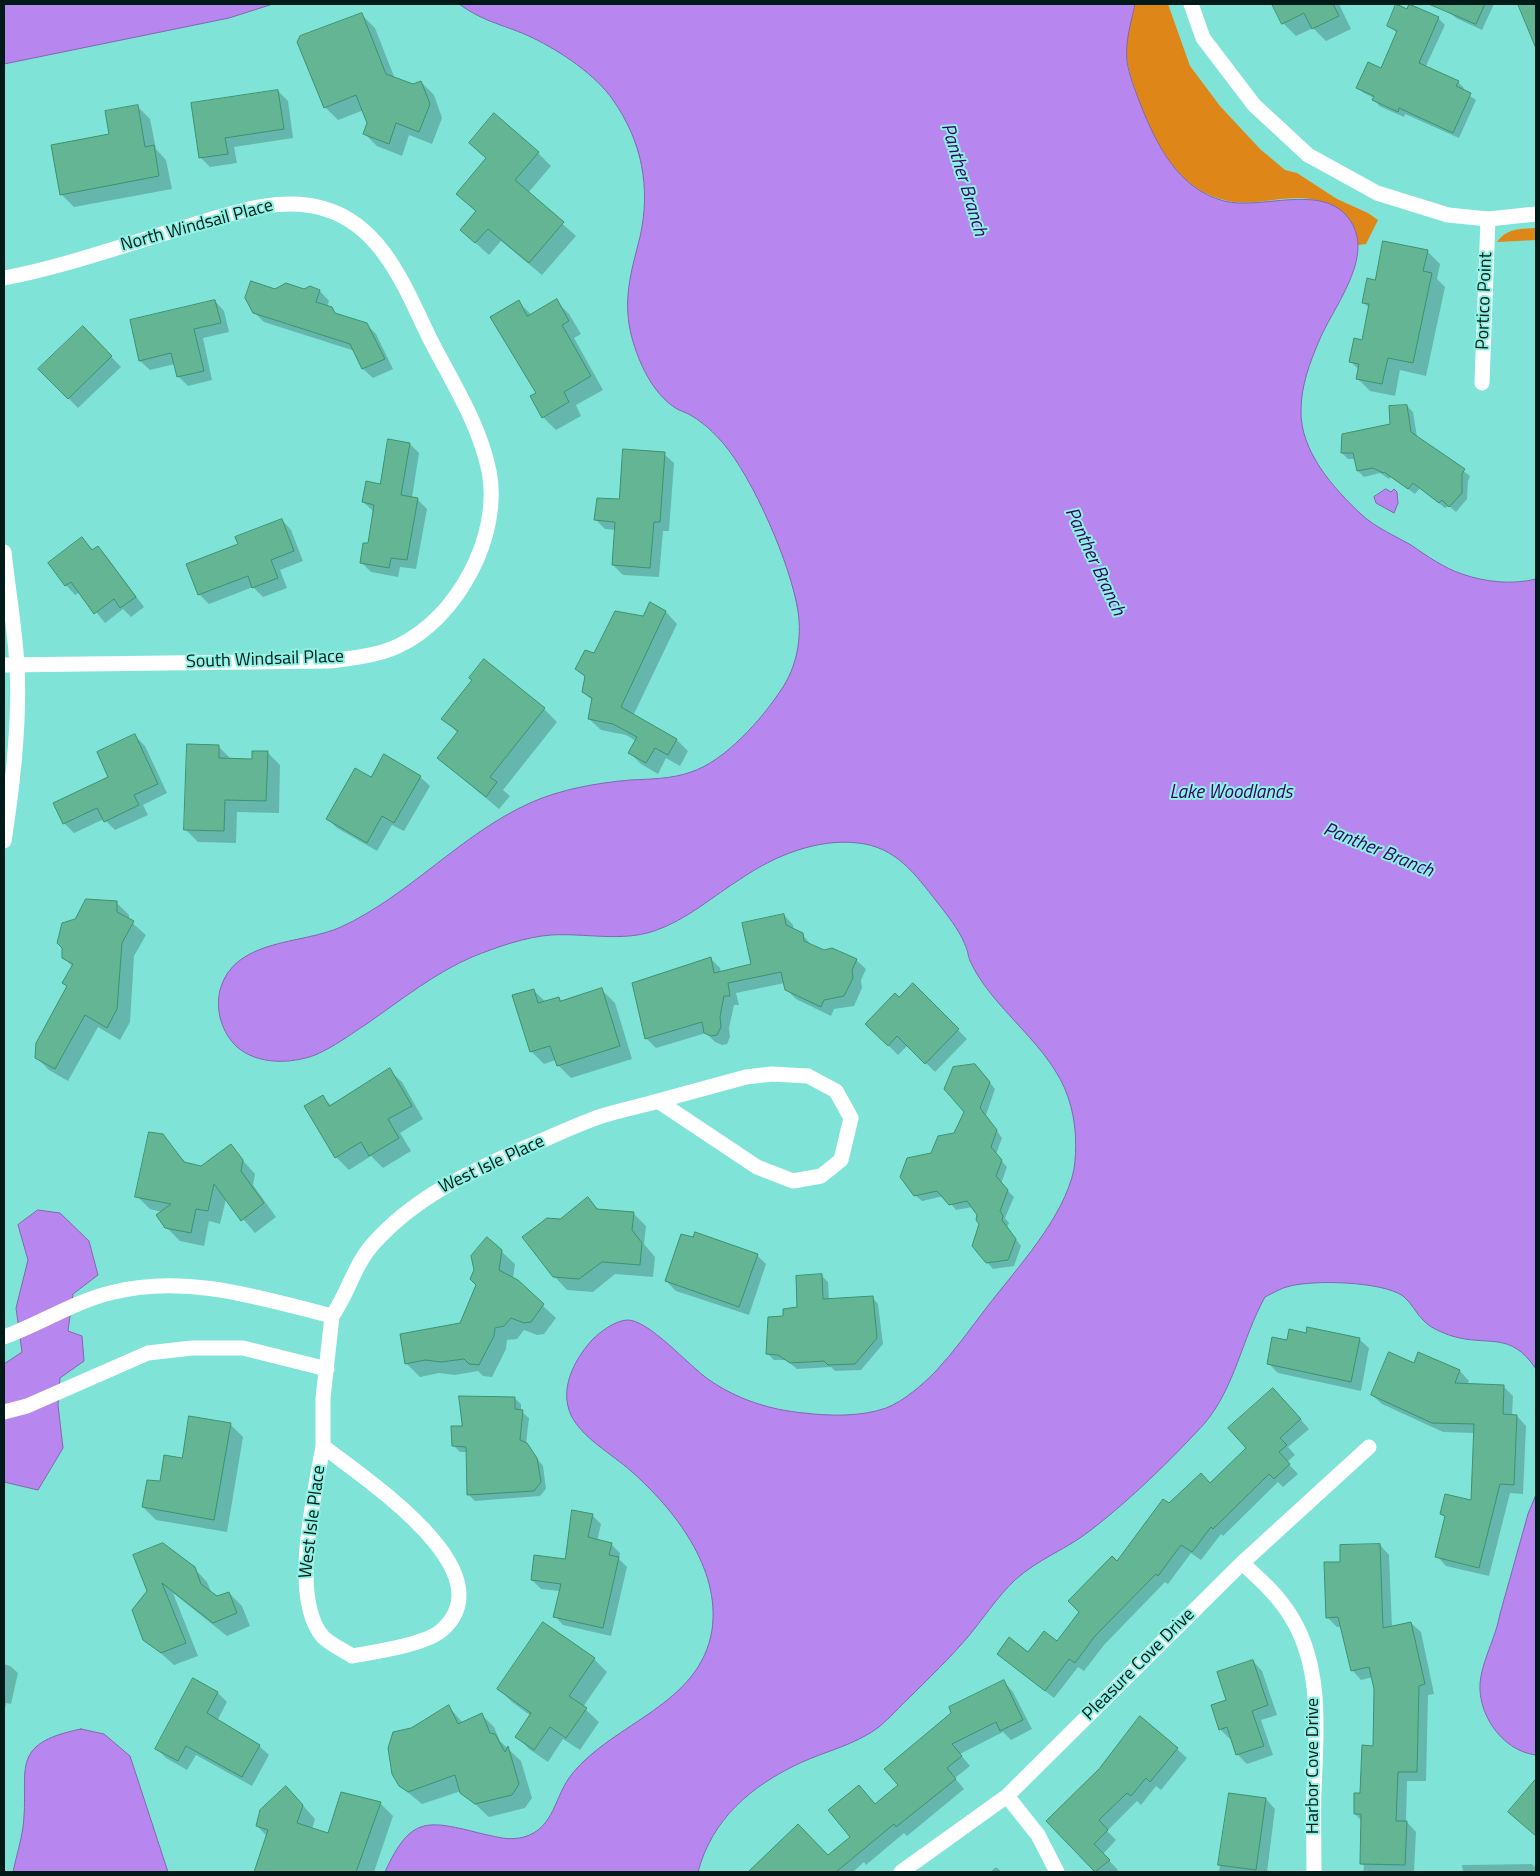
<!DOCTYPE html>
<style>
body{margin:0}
#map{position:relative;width:1540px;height:1876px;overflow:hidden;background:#7fe4d7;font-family:"Titillium Web",sans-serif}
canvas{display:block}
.frame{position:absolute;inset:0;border:5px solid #001a17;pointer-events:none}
</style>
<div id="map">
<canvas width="1540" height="1876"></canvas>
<div class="frame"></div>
</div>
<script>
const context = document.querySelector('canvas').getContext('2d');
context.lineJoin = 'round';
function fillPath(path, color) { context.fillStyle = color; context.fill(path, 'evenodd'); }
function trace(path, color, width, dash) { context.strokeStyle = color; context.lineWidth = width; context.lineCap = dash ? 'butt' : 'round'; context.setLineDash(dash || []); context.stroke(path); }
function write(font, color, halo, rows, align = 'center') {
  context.font = font + ' "Titillium Web",sans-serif'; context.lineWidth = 4; context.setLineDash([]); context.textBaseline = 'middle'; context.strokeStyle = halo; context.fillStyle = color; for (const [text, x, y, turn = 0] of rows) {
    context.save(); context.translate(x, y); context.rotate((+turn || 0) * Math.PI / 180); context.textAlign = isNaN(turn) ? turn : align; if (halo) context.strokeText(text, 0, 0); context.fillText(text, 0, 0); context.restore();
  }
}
const green = new Path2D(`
 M1135 4H1168L1190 66 1220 106 1260 149 1285 170 1297 173 1337 199 1368 213 1378 220 1366 244 1358 245 1353 225C1344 219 1325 203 1315 200 1288 193 1254 208 1224 200 1178 189 1156 144 1140 104 1133 84 1125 63 1126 41 1127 29 1132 16 1135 4Z
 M1536 228V240L1497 242C1507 228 1520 229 1536 228Z`);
const water = new Path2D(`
 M4 4H273L229 18 4 64Z
 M459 4H1135C1131 23 1125 41 1127 61 1129 75 1135 90 1140 103 1156 144 1178 189 1224 201 1264 211 1328 179 1353 225 1372 261 1332 309 1319 341 1310 362 1301 386 1301 410 1300 451 1333 488 1362 515 1375 527 1395 536 1411 545 1427 556 1444 568 1462 574 1485 582 1512 585 1536 579V1369C1510 1330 1488 1347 1452 1336 1443 1333 1431 1328 1425 1322 1416 1314 1412 1303 1403 1296 1381 1281 1314 1280 1290 1286 1281 1288 1273 1293 1265 1297 1242 1338 1235 1388 1204 1424 1170 1461 1131 1499 1091 1530 1067 1549 1038 1559 1015 1580 997 1597 983 1619 967 1638 950 1658 931 1676 912 1695 901 1705 891 1717 879 1727 855 1745 826 1751 800 1763 751 1786 712 1819 698 1872H385C411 1815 427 1820 483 1834 498 1837 508 1841 524 1837 555 1828 554 1796 572 1774 614 1722 700 1705 712 1630 721 1568 674 1509 631 1471 612 1454 582 1438 571 1415 559 1389 574 1360 592 1340 600 1332 614 1321 627 1320 648 1319 688 1365 708 1379 736 1399 770 1410 804 1413 829 1416 861 1417 886 1408 904 1401 922 1385 935 1372 954 1352 970 1329 987 1307 1017 1268 1064 1218 1074 1169 1077 1149 1076 1126 1071 1107 1058 1053 1005 1020 977 974 963 950 973 960 961 936 953 922 947 915 937 902 915 874 896 847 858 843 818 838 774 856 742 878 713 896 687 920 654 931 622 942 585 933 551 935 525 937 497 947 472 957 435 973 401 1000 368 1023 351 1034 334 1047 315 1055 291 1064 258 1065 237 1047 222 1033 215 1010 220 990 234 938 301 945 341 927 410 895 461 834 530 803 561 789 597 783 630 780 650 779 672 779 691 772 725 761 762 719 781 690 797 667 802 638 798 611 791 565 753 478 723 443 713 432 705 424 692 416 686 412 679 411 674 407 652 392 639 363 632 338 622 301 631 272 640 237 651 188 642 141 613 100 596 75 560 51 533 38 504 24 487 24 459 4Z
 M1386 489 1391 492 1394 489 1397 492 1398 503 1394 513 1376 503 1374 497Z
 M38 1210 60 1213 89 1241 98 1275 73 1294 68 1331 82 1336 84 1361 60 1378 58 1405 63 1448 38 1490 4 1482V1364L22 1352 16 1308 28 1260 18 1225Z
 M1536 1495V1755C1501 1751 1474 1710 1481 1676 1485 1655 1496 1636 1500 1614L1528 1514Z
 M81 1729 104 1734 130 1756 168 1872H13C16 1857 21 1842 23 1827 30 1771 6 1744 81 1729Z`);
const shadow = new Path2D(`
 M1273 4H1339L1351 29 1326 41 1313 28 1296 36 1283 23Z
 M1453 4H1494L1482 30 1456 18 1449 12Z
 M1409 6 1438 18 1445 25 1425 68 1458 82 1464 88 1463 91 1476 100 1459 138 1405 114 1404 117 1379 106 1374 98 1364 93 1357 87 1381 69 1398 33 1388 26 1407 10Z
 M362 15 375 28 395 79 413 85 421 82 434 95 442 118 432 144 409 135 402 156 377 146 364 133 369 123 364 110 338 120 325 107Z
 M278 91 288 101 293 138 234 147 237 163 210 167 200 157Z
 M137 106 150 119 156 149 166 160 172 189 74 207 61 194Z
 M470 143 538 153 551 166 528 193 576 236 542 275 501 241 489 255 461 230 476 212 458 194 487 159Z
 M1427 251 1440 264 1437 279 1445 287 1426 376 1400 370 1395 396 1370 391 1357 378 1359 370 1351 362 1363 341 1370 309 1363 302 1376 281Z
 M276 290 320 291 329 301 327 307 338 315 366 324 376 334 393 369 373 378 363 369 355 351 264 322 254 312Z
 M215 301 224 311 229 332 203 338 212 380 188 386 178 376 175 364 150 370 140 361 131 321Z
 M556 301 569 314 581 334 574 338 603 390 576 405 581 416 556 430 543 417 518 302 532 315Z
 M83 327 121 367 78 408 40 369Z
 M1407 406 1413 412 1417 437 1470 476 1468 481 1467 499 1456 512 1449 506 1445 508 1420 488 1415 494 1391 477 1389 479 1380 473 1364 477 1358 471 1356 459H1348L1342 453 1392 425Z
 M410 444 419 453 412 498 417 499 427 509 416 569 400 567 398 577 371 572 361 562 369 545 373 511 363 502 381 485Z
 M664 454 674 463 669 531H663L659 577 623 575 613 565 616 530 605 529 595 519 620 500Z
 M282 520 291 530 303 561 280 570 287 588 263 597 253 587 209 604 199 594 239 545Z
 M82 538 93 550 98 547 107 557 144 607 131 617 123 609 105 623 80 592 75 595 66 585 49 563Z
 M651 604 666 612 677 624 633 716 677 740 688 751 680 766 666 758 658 774 641 764 629 752 636 741 626 735 601 730 589 719 593 701 583 692 586 678 577 669 644 618Z
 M544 709 557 722 503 790 510 796 499 809 438 758 458 733 443 718Z
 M135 736 145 746 167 793 143 805 148 815 115 830 104 819 74 833 64 823 110 777Z
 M218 746 231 759 253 760 267 752 280 765 279 813 237 812 236 843 198 842 185 829Z
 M420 777 430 786 404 831 392 825 377 851 337 828 327 818 371 779Z
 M116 902 129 915V920L146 935 134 956 130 1022 120 1040 98 1027 68 1081 49 1070 36 1057 68 987 64 983 73 967 63 957Z
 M784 915 793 925 794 931 802 934 812 946 856 960 866 969 861 980 862 988 854 1006 834 1009 831 1016 796 999 786 989 785 983 736 993 739 1005H734L729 1028 730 1037 727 1044 722 1045 715 1042 706 1033 656 1048 646 1038 711 959 720 968 721 973 752 965Z
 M913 985 967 1039 935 1072 908 1045 898 1055 867 1024Z
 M533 990 546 1002 559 998 562 1002 602 990 615 1003 632 1059 571 1078 558 1065 556 1060 544 1064 531 1051Z
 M389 1070 402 1082 423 1119 400 1133 411 1151 383 1168 371 1156 349 1170 336 1157 322 1097 331 1105Z
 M981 1072 995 1089 986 1115 1002 1138 996 1154 1007 1167 1001 1184 1014 1197 1005 1218 1009 1223 1007 1227 1021 1246 1014 1266 993 1269 987 1262 979 1215 973 1207 956 1210 944 1196 922 1201 915 1195 932 1154 955 1134Z
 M162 1136 187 1164 201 1168 230 1146 255 1174 253 1185 276 1217 255 1233 226 1199 220 1224 209 1221 204 1246 180 1241 166 1227 162 1212 150 1209 137 1196Z
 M587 1199 599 1210 633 1213 646 1226 644 1244 655 1257 653 1277 615 1274 593 1292 567 1290 554 1276 560 1220Z
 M501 1251 515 1264 513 1278 556 1318 544 1334 537 1335 524 1330 517 1339 507 1340 506 1349 492 1377 483 1376 478 1371 455 1375 439 1373 420 1377 407 1364 402 1335 461 1324Z
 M757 1255 766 1264 749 1315 676 1291 666 1281Z
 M822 1276 828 1282 829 1300 872 1297 878 1304 883 1344 861 1370 835 1371 831 1367 797 1369 786 1360H774L768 1354 784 1317 798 1308Z
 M1307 1334 1359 1339 1369 1348 1361 1391 1278 1373 1269 1364 1288 1342Z
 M1414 1364 1460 1371 1469 1381 1467 1385 1503 1386 1513 1396 1512 1416H1517L1526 1426 1523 1494 1510 1493 1489 1576 1446 1566 1437 1556 1446 1518 1442 1514 1472 1501 1475 1433 1443 1432 1382 1404 1372 1395Z
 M514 1398 521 1404V1411L529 1418 526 1444 543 1466 546 1489 540 1496 475 1501 469 1495 468 1452H460L454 1446 463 1427Z
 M1282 1398 1309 1429 1288 1447 1295 1455 1287 1462 1298 1474 1283 1487 1278 1482 1223 1536 1221 1534 1201 1560 1191 1553 1168 1584 1165 1582 1104 1645 1084 1671 1078 1667 1054 1698 998 1654H1028L1057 1643 1117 1563 1169 1505 1210 1484 1247 1448Z
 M230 1424 243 1437 227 1532 156 1520 143 1507 161 1483 183 1459Z
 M573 1511 593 1516 601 1524 597 1541 611 1544 620 1553 619 1559 627 1567 611 1636 563 1625 555 1616 560 1591 541 1589 532 1580 566 1560Z
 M1380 1545 1389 1555 1392 1627 1411 1623 1421 1632 1434 1694 1428 1695 1426 1781H1407L1406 1821 1416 1832 1414 1872H1363L1364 1866 1361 1863 1362 1821 1355 1814 1375 1747 1376 1689 1373 1677 1361 1680 1352 1670 1342 1627H1337L1327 1617 1342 1563Z
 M134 1555 194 1568 207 1582 212 1594 217 1598 229 1593 242 1606 250 1626 227 1636 173 1593 198 1656 174 1665 145 1639 148 1592Z
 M594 1659 607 1672 583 1707 599 1722 580 1750 563 1739 548 1762 529 1749 517 1736 531 1716 512 1702 499 1689Z
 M1253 1661 1262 1671 1277 1715 1261 1720 1273 1755 1247 1764 1237 1754 1232 1738 1230 1739 1220 1729 1227 1700Z
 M4 1664 10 1666 18 1673 11 1704 6 1703 4 1714Z
 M1004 1682 1013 1692 1032 1729 1011 1740 1003 1732 960 1754 970 1766 955 1778 964 1789 907 1836 904 1833 866 1865 864 1862 853 1872H757L753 1869 828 1857 852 1837 859 1787 876 1805 899 1785Z
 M218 1693 227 1702 217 1721 259 1746 269 1755 252 1786 196 1755 187 1770 166 1758 156 1748Z
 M449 1707 463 1723 481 1714 494 1727 500 1741 521 1761 532 1798 525 1808 489 1817 461 1791 422 1804 400 1786 411 1730Z
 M1177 1749 1187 1758 1161 1790 1156 1786 1141 1805 1137 1801 1107 1831 1116 1840 1103 1854 1118 1870 1116 1872H1097L1048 1821Z
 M1230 1794 1266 1799 1275 1809 1267 1872H1219Z
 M299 1801 315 1819 312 1829 329 1834 380 1803 393 1816 374 1872H255L267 1836 257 1826Z
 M1532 1864 1536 1868V1872H1463L1462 1865Z
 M996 1867 1002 1872H990Z`);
const building = new Path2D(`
 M1272 4H1333L1339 16 1312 29 1304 13 1282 24Z
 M1396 4 1407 9 1409 4 1439 17 1419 63 1459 81 1456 86 1471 93 1453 133 1399 108 1398 112 1372 100 1374 96 1356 88 1368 62 1381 68 1397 31 1387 26Z
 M1429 4H1485L1476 24Z
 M1518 4H1536V48Z
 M362 13 386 74 413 84 421 81 430 104 419 132 396 123 389 144 363 134 367 123 356 95 324 108 297 42 300 36Z
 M278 90 284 129 225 138 228 154 199 158 191 103Z
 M138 105 145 147 154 145 159 176 60 195 51 145 109 134 105 111Z
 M494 113 539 152 515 180 564 222 529 263 488 229 475 243 460 230 476 211 456 194 486 158 469 143Z
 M1383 241 1428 250 1423 271 1432 273 1413 363 1388 358 1382 384 1356 379 1359 364 1349 362 1354 338 1362 340 1369 304 1362 303 1367 278 1375 280Z
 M251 281 275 289 286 283 304 289 310 286 320 290 316 302 332 307 335 313 367 323 385 359 362 369 350 344 253 313 245 298Z
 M557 299 569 321 562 325 591 376 564 392 569 402 542 418 530 396 536 393 490 317 519 300 527 316Z
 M215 300 221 323 194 329 204 371 177 377 171 353 139 361 130 320Z
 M83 326 112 356 68 399 38 369Z
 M1407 405 1411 432 1465 469 1462 474V493L1449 507 1442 500 1439 503 1413 483 1408 489 1384 472 1383 473 1373 468 1357 471 1353 453H1341L1342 434 1390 424 1389 406Z
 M388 439 410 443 401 495 418 498 407 560 391 558 389 568 360 563 363 543H368L374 505 362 502 366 481 380 484Z
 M623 449 665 452 660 522H654L650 568 612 565 615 522 594 520 597 498 619 499Z
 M282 519 294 551 271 560 278 578 252 588 248 576 198 595 186 564 238 544 235 537Z
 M82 537 92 550 98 546 136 597 120 608 114 599 94 614 71 582 65 586 48 563Z
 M650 602 666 611 621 707 677 739 668 755 655 748 646 763 628 753 637 737 613 724 588 719 592 698 582 692 585 676 575 669 585 650 594 653 615 611 643 616Z
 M484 659 545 708 490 777 497 782 486 797 437 758 458 731 441 719 472 680 469 678Z
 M135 734 158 784 134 795 139 805 104 822 97 808 63 824 53 803 108 777 97 752Z
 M187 744 219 745V758L252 759V751H268L266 801 225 800 224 831 184 830Z
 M384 754 421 776 394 823 382 816 367 843 326 819 355 768 371 777Z
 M86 899 117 901V912L134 921 122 943 117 1009 107 1028 85 1015 55 1069 35 1058 36 1043 67 986 62 983 73 964 62 958V948L57 943 62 923 75 919Z
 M784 914 786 925 803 933 804 941 824 950 832 948 857 959 852 970 853 978 844 996 824 1000 821 1007 785 990 781 972 728 983 730 996H724L720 1017 721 1027 717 1035 711 1036 704 1033 702 1022 645 1039 632 983 711 957 714 973 751 964 742 923Z
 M913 983 959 1029 925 1064 897 1036 888 1046 865 1024 895 993 899 997Z
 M602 988 620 1046 557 1066 550 1046 530 1052 512 995 534 989 538 1003 559 997 560 1001Z
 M975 1064 990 1082 980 1108 997 1130 991 1147 1002 1160 996 1176 1008 1190 1000 1211 1003 1216 1002 1220 1016 1239 1008 1260 986 1263 972 1246 979 1224 976 1220 977 1215 967 1201 949 1205 937 1191 914 1196 900 1177 907 1158 931 1153 938 1136 954 1133 964 1112 944 1089 953 1067Z
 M390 1068 412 1106 388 1119 399 1138 369 1156 361 1142 335 1158 304 1106 323 1095 329 1106Z
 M149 1132 163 1134 184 1162 201 1166 231 1144 243 1160 241 1171 264 1203 241 1221 214 1184 208 1211 196 1209 191 1233 165 1228 156 1215 171 1204 135 1197Z
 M588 1197 597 1209 634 1212 632 1230 642 1243 640 1265 602 1262 579 1279 553 1277 522 1237 547 1218 560 1219Z
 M695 1232 758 1254 739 1307 665 1281 681 1234 693 1237Z
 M487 1237 502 1250 499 1270 518 1280 544 1304 531 1322 524 1323 511 1318 504 1326 495 1328 494 1336 479 1365 469 1364 464 1359 441 1362 425 1360 405 1364 400 1334 460 1323 476 1285 470 1279 474 1270 471 1256Z
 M822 1274 823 1299 873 1296 877 1338 855 1364 828 1365 824 1361 790 1363 778 1355 766 1354 768 1317 783 1316V1309L797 1307 796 1276Z
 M1307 1327 1360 1338 1351 1382 1267 1364 1272 1337 1287 1340 1289 1329 1306 1333Z
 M1389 1352 1414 1363 1418 1352 1460 1370 1455 1383 1504 1385 1503 1414 1517 1415 1514 1485 1500 1484 1479 1568 1435 1557 1445 1516 1440 1514 1445 1494 1471 1500 1474 1424 1432 1423 1371 1395Z
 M1273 1388 1301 1419 1280 1438 1287 1445 1279 1452 1290 1464 1274 1479 1269 1474 1213 1529 1211 1527 1192 1552 1181 1545 1158 1576 1156 1574 1095 1636 1075 1663 1069 1659 1045 1691 997 1654 1009 1637 1028 1652 1044 1631 1057 1641 1079 1612 1068 1601 1112 1556 1117 1561 1163 1499 1169 1503 1201 1473 1210 1483 1246 1448 1228 1428Z
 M459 1396 515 1397V1409L523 1410 520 1440 527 1443 537 1458 541 1482 534 1491 467 1495 466 1447 452 1446 451 1426H462Z
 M189 1416 231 1423 214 1520 142 1507 147 1480 160 1481 164 1455 182 1458Z
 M572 1510 593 1514 588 1537 612 1543 609 1555 619 1557 603 1628 553 1617 561 1584 531 1580 534 1555 565 1559Z
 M163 1543 195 1567 201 1584 217 1596 229 1592 237 1613 213 1623 162 1583 186 1643 161 1653 143 1640 132 1610 147 1591 133 1555Z
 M1380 1544 1383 1628 1411 1622 1425 1684 1419 1686 1417 1772H1398L1396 1821H1407L1405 1865 1360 1864 1361 1814H1354V1793H1360L1362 1745 1373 1746 1374 1689 1369 1667 1351 1671 1338 1617 1326 1618 1324 1562H1340V1545Z
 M543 1622 595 1658 569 1696 587 1708 566 1738 550 1727 534 1750 515 1737 531 1713 497 1689Z
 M1253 1660 1268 1705 1252 1711 1264 1746 1236 1755 1227 1727 1219 1730 1211 1705 1226 1700 1217 1672Z
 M193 1678 218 1692 207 1713 260 1745 242 1777 186 1746 178 1761 155 1749Z
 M1004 1680 1023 1720 1000 1731 996 1722 952 1744 962 1756 947 1768 956 1779 896 1827 894 1824 836 1872H748L798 1824 828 1855 850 1837 828 1810 859 1785 875 1804 898 1785 884 1769 951 1713 949 1707Z
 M449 1705 458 1724 482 1713 490 1733 495 1734 505 1752 508 1746 519 1784 512 1795 475 1804 460 1793 455 1775 408 1792 399 1786 392 1774 388 1748 393 1732 411 1728Z
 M1140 1716 1178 1748 1150 1782 1146 1778 1131 1796 1127 1793 1099 1820 1108 1830 1094 1844 1110 1860 1095 1872 1046 1821 1099 1769Z
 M1536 1779V1836L1508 1812Z
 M286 1786 303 1805 297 1823 328 1833 341 1792 381 1802 356 1872H254L268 1830 256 1826 260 1810Z
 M1229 1793 1266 1798 1256 1870 1218 1865Z`);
const street = new Path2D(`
 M1191 4 1203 38 1254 105 1308 155 1377 193 1448 215 1488 219 1536 214
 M4 278C63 267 121 246 179 229 224 216 278 194 325 209 383 226 406 290 430 339 452 382 479 423 489 471 502 535 457 619 398 646 377 656 352 658 330 661L4 665
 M1482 383 1488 219
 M4 552C8 590 15 628 17 666 20 724 13 784 4 841
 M772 1074 808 1076 836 1091 851 1118 841 1160 821 1176 793 1181 757 1167 658 1101 746 1077Z
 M4 1337C40 1324 77 1300 114 1292 187 1274 260 1298 332 1316
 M4 1412 27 1406 148 1353 192 1348H243L327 1369
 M323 1446C363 1478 508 1571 442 1630 425 1645 374 1652 352 1656 343 1650 330 1644 323 1637 289 1598 315 1493 323 1446Z
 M323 1446V1398L332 1316C348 1294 354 1265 373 1244 414 1198 467 1173 522 1149 547 1139 571 1127 596 1118 616 1111 638 1107 658 1101
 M1242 1563C1261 1580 1280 1597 1293 1620 1323 1671 1316 1736 1314 1792 1313 1819 1314 1845 1314 1872
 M1007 1796 1038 1835 1057 1872
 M901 1872 1007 1796 1242 1563 1369 1447`);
const streetNames = [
 ["North Windsail Place",197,226,-15],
 ["Portico Point",1485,301,-88],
 ["South Windsail Place",265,660,-2],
 ["West Isle Place",492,1165,-25],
 ["West Isle Place",313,1522,-83],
 ["Pleasure Cove Drive",1139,1665,-45],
 ["Harbor Cove Drive",1314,1766,-90]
];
const waterNames = [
 ["Panther Branch",963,180,73],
 ["Panther Branch",1094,562,65],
 ["Lake Woodlands",1231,793],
 ["Panther Branch",1378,851,22]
];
fillPath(green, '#de8718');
fillPath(water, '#b886ef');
trace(water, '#8166ae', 1);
fillPath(shadow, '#0003');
fillPath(building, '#63b593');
trace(building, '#3c9170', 1);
trace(street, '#fff', 15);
write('18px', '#001a17', '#8df1e4', streetNames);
write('italic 19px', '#3c0063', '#8df1e4', waterNames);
</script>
